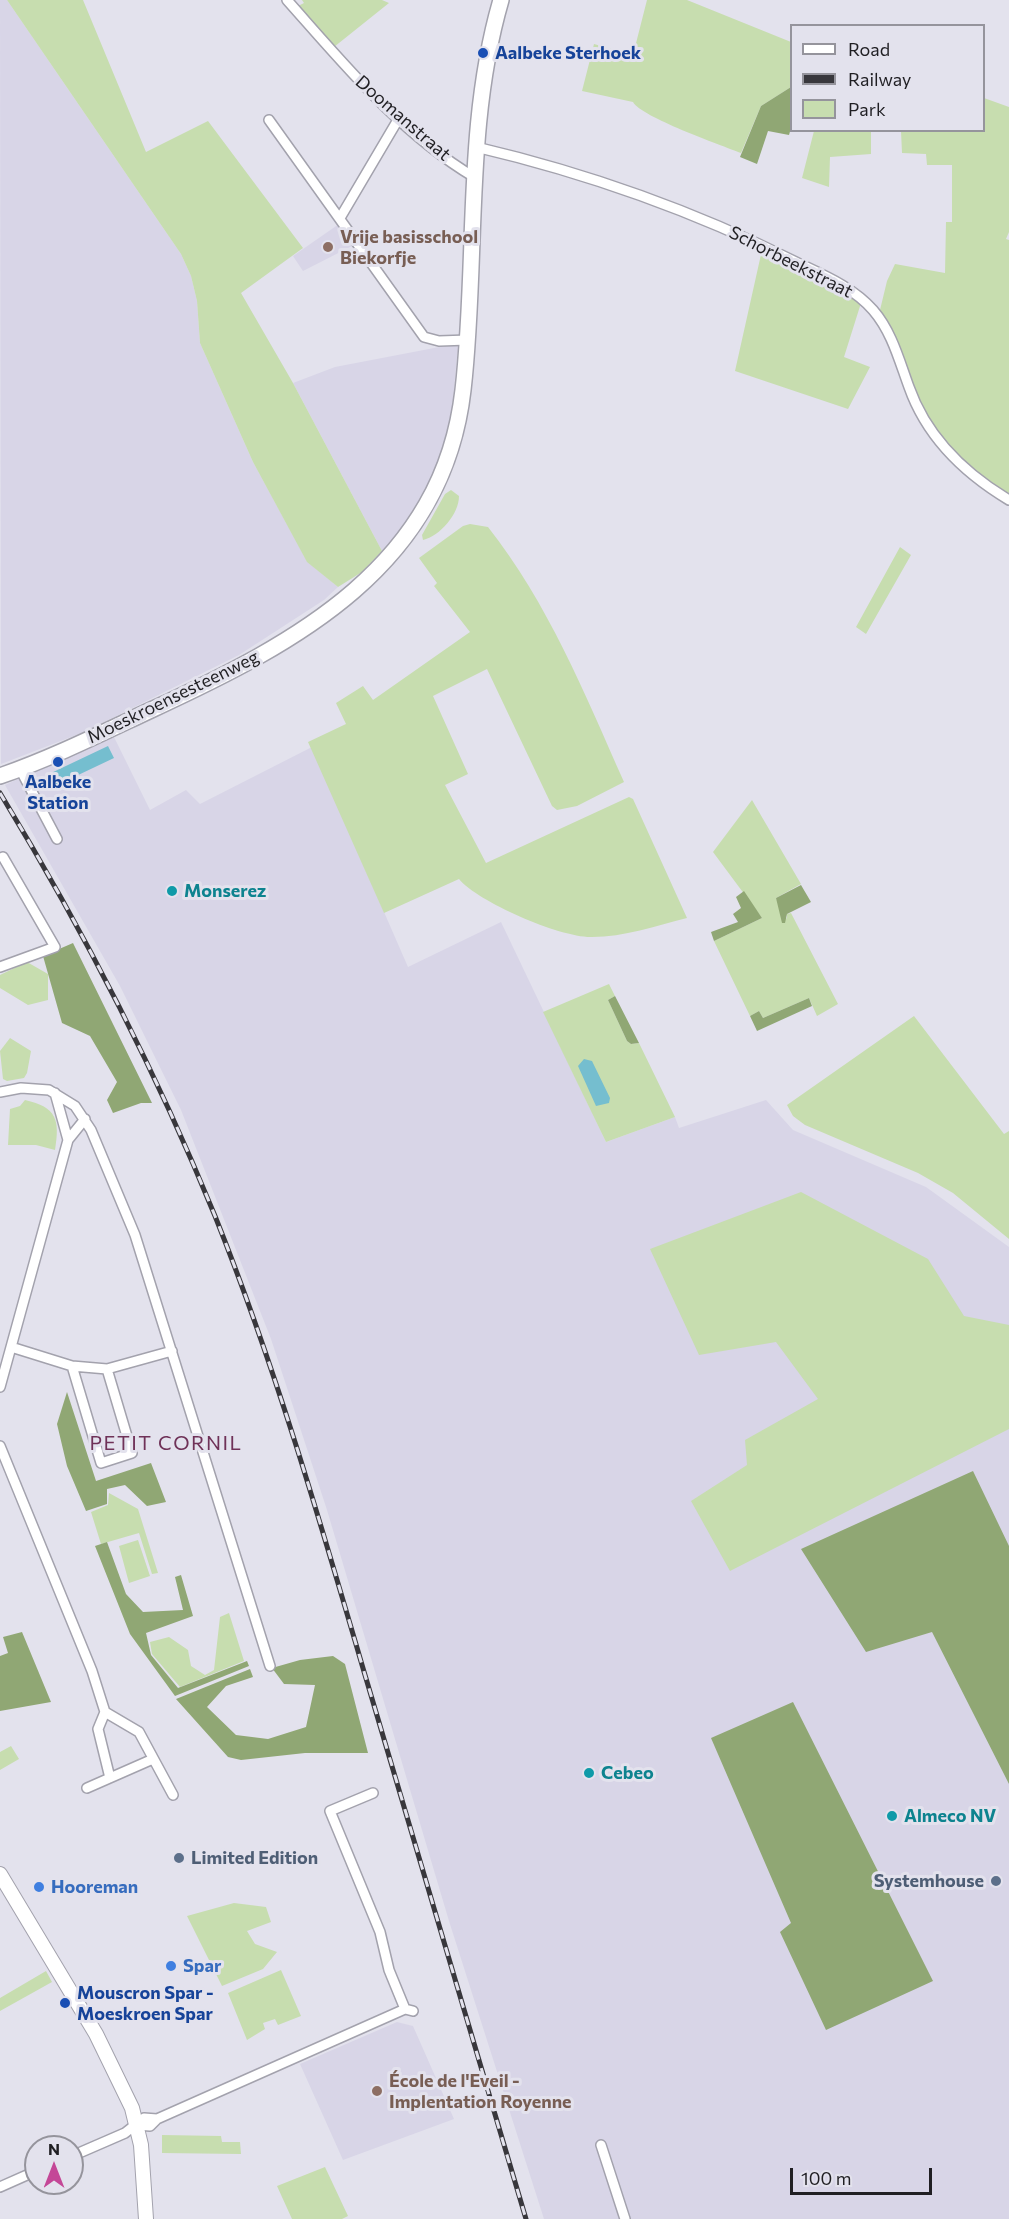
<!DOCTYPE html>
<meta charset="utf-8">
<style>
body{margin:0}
#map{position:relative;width:1009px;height:2219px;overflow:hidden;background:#e3e2ed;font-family:Commissioner,sans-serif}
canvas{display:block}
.legend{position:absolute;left:790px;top:24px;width:195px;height:108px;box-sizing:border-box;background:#e3e2ed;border:2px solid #95949c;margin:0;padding:8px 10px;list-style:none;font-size:18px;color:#201f23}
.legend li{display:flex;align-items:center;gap:12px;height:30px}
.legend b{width:30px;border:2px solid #95949c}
.north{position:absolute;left:24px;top:2135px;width:60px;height:60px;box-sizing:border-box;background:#e3e2ed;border:2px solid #95949c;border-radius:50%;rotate:0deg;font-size:16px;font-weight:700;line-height:24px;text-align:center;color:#201f23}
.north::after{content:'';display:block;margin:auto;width:21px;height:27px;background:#c44797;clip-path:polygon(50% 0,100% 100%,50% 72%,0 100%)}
.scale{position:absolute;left:790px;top:2168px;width:142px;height:27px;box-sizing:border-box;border:3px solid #201f23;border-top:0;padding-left:8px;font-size:18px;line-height:21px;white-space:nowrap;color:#201f23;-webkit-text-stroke:4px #e3e2ed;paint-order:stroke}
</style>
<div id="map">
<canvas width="1009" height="2219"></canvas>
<ul class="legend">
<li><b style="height:8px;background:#fff"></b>Road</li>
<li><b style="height:8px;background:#38373c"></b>Railway</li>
<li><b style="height:16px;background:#c7ddaf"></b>Park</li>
</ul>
<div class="north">N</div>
<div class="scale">100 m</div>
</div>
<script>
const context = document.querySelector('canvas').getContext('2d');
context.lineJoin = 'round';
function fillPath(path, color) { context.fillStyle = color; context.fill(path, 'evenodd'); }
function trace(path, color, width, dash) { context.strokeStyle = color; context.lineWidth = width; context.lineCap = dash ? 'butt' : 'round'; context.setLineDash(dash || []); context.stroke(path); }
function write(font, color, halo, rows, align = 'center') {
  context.font = font + ' Commissioner,sans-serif'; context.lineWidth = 6; context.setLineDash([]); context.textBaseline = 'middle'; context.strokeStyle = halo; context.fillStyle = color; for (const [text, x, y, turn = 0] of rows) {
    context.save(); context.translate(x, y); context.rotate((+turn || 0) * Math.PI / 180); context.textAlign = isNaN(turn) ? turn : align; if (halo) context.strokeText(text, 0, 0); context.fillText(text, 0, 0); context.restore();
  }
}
const built = new Path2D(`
 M0 0H7L181 254 191 276 197 301 200 343 253 462 307 561 338 587 324 600 239 655 84 732 1 764Z
 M339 224 354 245 303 271 293 256Z
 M455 344 458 346 452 410 442 450 428 485 399 533 382 551 293 383 335 367Z
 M113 735 150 810 186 790 200 804 312 747 408 967 501 922 606 1142 675 1117 679 1128 766 1100 793 1130 926 1187 1009 1247V2219H544L449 1921 327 1510 271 1339 181 1110 120 986 5 785Z
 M397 2022 413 2026 454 2119 343 2160 300 2064Z`);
const green = new Path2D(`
 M7 0H83L146 152 208 121 303 248 241 293 293 383 382 551 362 572 338 587 307 562 253 462 200 343 197 301 191 276 181 254Z
 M302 0H382L389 3 334 47 298 6 304 3Z
 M647 0H687L791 42V87L761 106 741 153C721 145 641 117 633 102L582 91 594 44 633 55Z
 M984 98 1009 107V232L1006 239 1009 240V495C982 477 955 459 936 432 909 396 903 348 880 310L887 281 895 264 945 273 946 222H952V165H927L926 154 902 153 901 131 984 130Z
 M814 131 871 132V154L830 157 829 187 802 178Z
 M762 250 847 291 861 303 844 357 870 367 848 409 735 371Z
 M451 490 459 496C459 514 440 536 423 540L422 535 445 494Z
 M470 524 488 527C548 603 585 694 624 782L577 806 557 810 552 806 487 669 433 696 468 774 445 785 486 863 629 797 633 799 687 918C656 926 624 937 592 937 561 938 478 902 459 879L384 913 308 742 346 724 336 703 363 686 373 700 470 632 434 586 437 583 419 558 463 526Z
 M900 547 911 555 866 634 856 627Z
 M752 800 801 884 776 898 787 919V914L791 913 838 1004 817 1016 809 998 763 1018 759 1011 750 1016 714 941 762 918 713 852Z
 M27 962 48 974V1000L28 1005 0 988V975Z
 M609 984 615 996 608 1000 627 1041 631 1044 639 1043 675 1117 606 1142 543 1012Z
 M914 1016 1004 1134 1009 1131V1239L953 1193 918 1173 805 1125 793 1116 787 1105Z
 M10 1038 31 1051 27 1073 24 1078 7 1081 3 1079 0 1051Z
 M25 1100C57 1107 60 1120 55 1150L36 1145H8L10 1109 20 1106Z
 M801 1192 928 1259 964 1316 1009 1325V1429L730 1571 691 1501 747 1465 745 1440 818 1399 776 1342 699 1355 650 1249Z
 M109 1493 138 1509 158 1573 152 1574 139 1533 101 1544 91 1512 108 1505Z
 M138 1540 150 1576 129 1583 119 1546Z
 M229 1613 244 1661 180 1687 152 1654 150 1642 169 1637 188 1650 191 1666 205 1675 214 1670 220 1617Z
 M11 1746 19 1759 0 1770V1752Z
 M234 1903 266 1907 271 1922 247 1931 255 1944 277 1952 263 1969 222 1986 187 1916Z
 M281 1970 301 2016 278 2025 275 2019 263 2023 265 2029 247 2040 228 1993Z
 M46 1971 52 1982 0 2011V1998Z
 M162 2135 221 2136 222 2142H240L241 2154 162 2153Z
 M325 2167 348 2216 342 2219H292L277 2186Z`);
const forest = new Path2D(`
 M791 87V128L789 135 768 131 757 164 740 157 761 106Z
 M801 885 811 902 787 914 785 923H782L776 898Z
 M744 891 762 918 714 941 711 932 738 922 733 914 741 908 736 897Z
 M73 943 152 1103H141L113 1113 107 1100 117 1082 90 1036 62 1023 43 956Z
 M615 996 639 1043 631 1044 627 1041 608 1000Z
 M809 998 812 1006 757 1031 750 1016 759 1011 763 1018Z
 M67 1392 96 1481 151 1463 166 1502 147 1506 125 1485 107 1489V1504L86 1511 67 1466 57 1424Z
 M973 1471 1009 1546V1784L932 1632 866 1652 801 1549Z
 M107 1542 126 1594 143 1612 183 1610 175 1577 181 1575 193 1616 146 1633 151 1655 178 1688 247 1661 249 1666 175 1696 130 1634 95 1546Z
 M22 1632 51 1702 0 1711V1656L8 1653 3 1637Z
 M333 1656 345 1664 368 1753H305L241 1760 228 1757 176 1699 250 1669 253 1677 226 1686 207 1707 236 1735 268 1739 306 1727 315 1685 284 1684 272 1668 300 1660Z
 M793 1702 933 1981 826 2030 780 1932 791 1923 711 1738Z`);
const water = new Path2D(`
 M108 746 114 758 55 786 49 774Z
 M584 1059 592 1061 610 1098 609 1103 596 1106 578 1066Z`);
const street = new Path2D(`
 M287 0C343 63 400 133 474 177
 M269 120 424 337 439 341 468 340
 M476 147C587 173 694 211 796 262 823 275 853 287 873 310 892 332 899 360 909 387 927 438 964 473 1009 500
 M340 218 399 118
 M20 769 57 839
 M0 967 55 947 3 857
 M0 1092 21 1088 49 1090 75 1106 91 1130 135 1235 270 1666
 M55 1093 68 1140
 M11 1347 72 1366 101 1463 132 1453 107 1369 72 1366
 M107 1369 172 1351
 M0 1387 68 1140 85 1119
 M0 1446 92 1671 105 1712 98 1729 110 1778
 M105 1712 139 1732 173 1795
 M87 1788 153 1759
 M373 1793 330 1811 380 1932 389 1970 405 2009
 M136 2125 150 2126 157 2119 405 2009 413 2011
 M601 2145 625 2219
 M72 2156 125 2133 144 2118 157 2119
 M0 2187 36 2171`);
const secondary = new Path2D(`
 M0 1874 96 2034 132 2108 141 2145 146 2219`);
const primary = new Path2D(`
 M0 776C52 758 102 733 151 710 296 643 443 566 463 390 478 261 464 127 501 0`);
const rail = new Path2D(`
 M0 793C82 928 155 1069 215 1216 275 1366 320 1521 365 1675 419 1856 472 2038 526 2219`);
const markers = [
 [483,53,6,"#1a4fb4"],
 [328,247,6,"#8d6e63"],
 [58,762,6,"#1a4fb4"],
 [172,891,6,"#0f9aa8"],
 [589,1773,6,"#0f9aa8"],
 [892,1816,6,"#0f9aa8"],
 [179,1858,6,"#5c6f8a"],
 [996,1881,6,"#5c6f8a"],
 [39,1887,6,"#3f7fe0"],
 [171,1966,6,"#3f7fe0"],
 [65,2003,6,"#1a4fb4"],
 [377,2091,6,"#8d6e63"]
];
const transitNames = [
 ["Aalbeke Sterhoek",495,53],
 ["Aalbeke",58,782,"center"],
 ["Station",58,803,"center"],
 ["Mouscron Spar -",77,1993],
 ["Moeskroen Spar",77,2014]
];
const streetNames = [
 ["Doomanstraat",403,118,41],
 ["Schorbeekstraat",791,262,27],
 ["Moeskroensesteenweg",173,697,-26]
];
const educationNames = [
 ["Vrije basisschool",340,237],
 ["Biekorfje",340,258],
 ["École de l'Eveil -",389,2081],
 ["Implentation Royenne",389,2102]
];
const cultureNames = [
 ["Monserez",184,891],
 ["Cebeo",601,1773],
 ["Almeco NV",904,1816]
];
const serviceNames = [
 ["Limited Edition",191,1858],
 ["Systemhouse",984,1881,"right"]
];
const shopNames = [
 ["Hooreman",51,1887],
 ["Spar",183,1966]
];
const neighbourhoodNames = [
 ["PETIT CORNIL",166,1443]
];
fillPath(built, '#d8d5e7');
fillPath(green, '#c7ddaf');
fillPath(forest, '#90a774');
fillPath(water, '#75becf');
trace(street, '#a3a2ad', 12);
trace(secondary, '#a3a2ad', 16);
trace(primary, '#a3a2ad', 18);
trace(street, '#fff', 9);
trace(secondary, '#fff', 14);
trace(primary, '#fff', 15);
trace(rail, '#38373c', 5);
trace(rail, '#e3e2ed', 3, [9]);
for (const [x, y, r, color] of markers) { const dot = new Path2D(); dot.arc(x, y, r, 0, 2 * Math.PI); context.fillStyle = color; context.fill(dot); trace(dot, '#e3e2ed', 2); }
write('bold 18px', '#164399', '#e3e2ed', transitNames, 'left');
write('18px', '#201f23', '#e3e2ed', streetNames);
write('bold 18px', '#785e54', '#e3e2ed', educationNames, 'left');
write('bold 18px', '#0d838f', '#e3e2ed', cultureNames, 'left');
write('bold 18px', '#4e5e75', '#e3e2ed', serviceNames, 'left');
write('bold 18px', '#366cbe', '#e3e2ed', shopNames, 'left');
context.letterSpacing = '1.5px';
write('20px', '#6f3258', '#e3e2ed', neighbourhoodNames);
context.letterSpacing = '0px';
</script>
